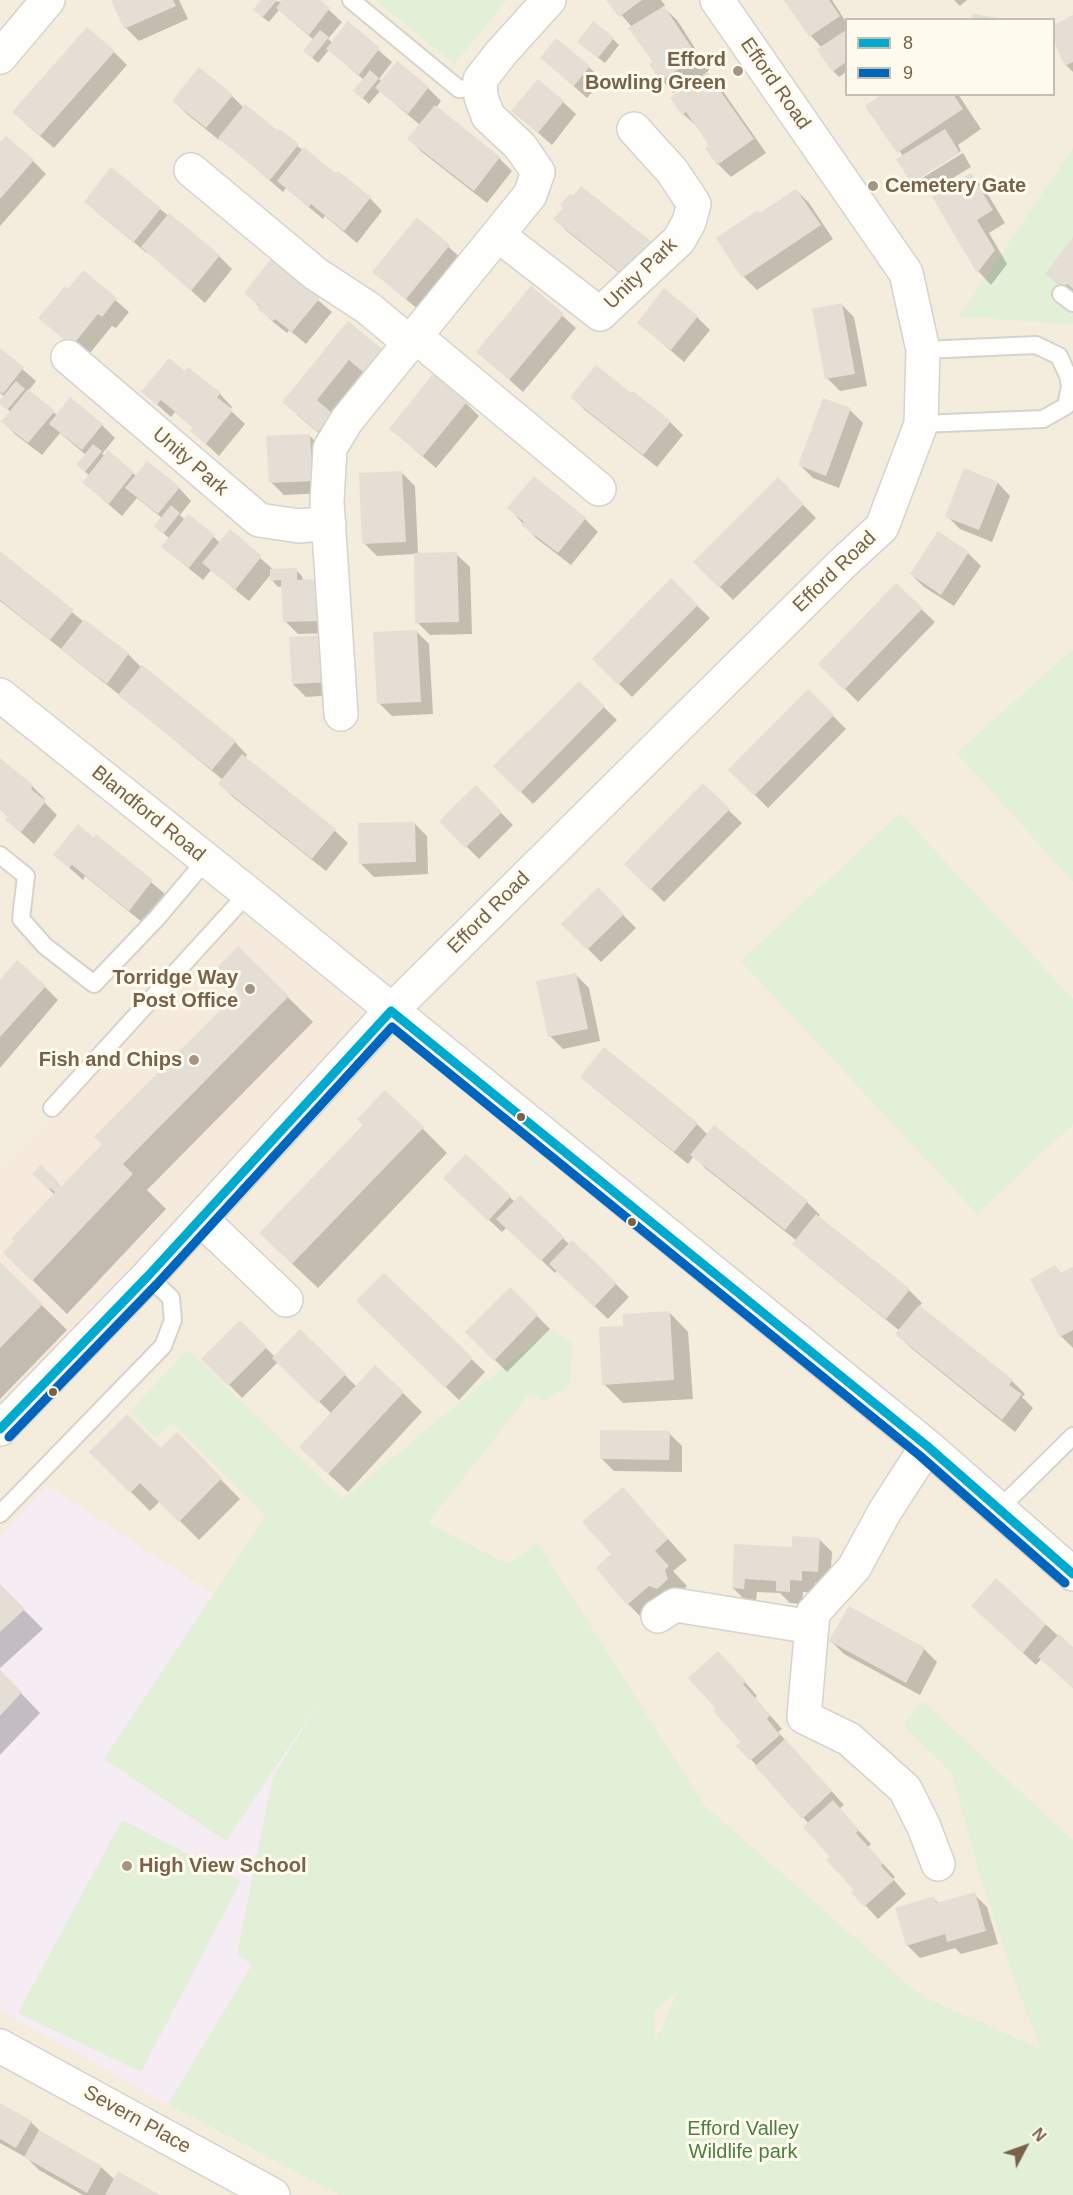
<!DOCTYPE html>
<style>
body{margin:0}
#map{position:relative;width:1073px;height:2195px;overflow:hidden;background:#f8f5ed;font-family:Helvetica,sans-serif}
canvas{display:block}
.legend{position:absolute;left:845px;top:18px;width:210px;height:78px;box-sizing:border-box;background:#fffbef;border:2px solid #c9bead;margin:0;padding:8px 10px;list-style:none;font-size:18px;color:#79624a}
.legend li{display:flex;align-items:center;gap:12px;height:30px}
.legend b{width:30px;border:2px solid #c9bead}
.north{position:absolute;left:995px;top:2117px;width:60px;height:60px;-webkit-text-stroke:4px #fffbef;paint-order:stroke;rotate:49deg;font-size:16px;font-weight:700;line-height:24px;text-align:center;color:#79624a}
.north::after{content:'';display:block;margin:auto;width:21px;height:27px;background:#79624a;clip-path:polygon(50% 0,100% 100%,50% 72%,0 100%)}
</style>
<div id="map">
<canvas width="1073" height="2195"></canvas>
<ul class="legend">
<li><b style="height:8px;background:#00a9ce"></b>8</li>
<li><b style="height:8px;background:#0065bd"></b>9</li>
</ul>
<div class="north">N</div>
</div>
<script>
const context = document.querySelector('canvas').getContext('2d');
context.lineJoin = 'round';
function fillPath(path, color) { context.fillStyle = color; context.fill(path, 'evenodd'); }
function trace(path, color, width, dash) { context.strokeStyle = color; context.lineWidth = width; context.lineCap = dash ? 'butt' : 'round'; context.setLineDash(dash || []); context.stroke(path); }
function write(font, color, halo, rows, align = 'center') {
  context.font = font + ' Helvetica,sans-serif'; context.lineWidth = 6; context.setLineDash([]); context.textBaseline = 'middle'; context.strokeStyle = halo; context.fillStyle = color; for (const [text, x, y, turn = 0] of rows) {
    context.save(); context.translate(x, y); context.rotate((+turn || 0) * Math.PI / 180); context.textAlign = isNaN(turn) ? turn : align; if (halo) context.strokeText(text, 0, 0); context.fillText(text, 0, 0); context.restore();
  }
}
const residential = new Path2D(`
 M0 0H1073V2195H0ZM846 20H1054V94H846Z`);
const commercial = new Path2D(`
 M248 893 391 1011 0 1423V1168Z`);
const education = new Path2D(`
 M47 1485 337 1675 252 1965 168 2104 0 2010V1537Z`);
const green = new Path2D(`
 M376 0H507L454 64Z
 M1073 148V324L959 317Z
 M1073 649V882L957 753Z
 M900 813 1073 999V1124L977 1214 741 961Z
 M551 1330 572 1343 570 1385 544 1401 530 1393 428 1523 508 1564 538 1543 704 1805 921 1996 1041 2049 1017 1987 979 1871 952 1773 903 1725 923 1701 1073 1841V2195H340L168 2104 252 1965 237 1954 273 1777 322 1698 226 1841 104 1759 265 1516 173 1424 156 1438 130 1411 188 1350 343 1499 460 1402ZM679 1989 655 2045 654 2012Z
 M122 1820 241 1881 141 2072 18 2013Z`);
const shadow = new Path2D(`
 M113 0H179L188 19 139 41 126 28Z
 M263 0 283 2 284 0H318L342 22 328 39 333 43 348 24 392 62 379 79 382 82 397 63 428 88 441 101 436 108 499 158 512 171 487 203 422 152 409 139 420 125 380 91 369 104 355 91 364 80 329 50 318 63 305 51 314 40 279 10 269 22 261 16Z
 M608 0H661L665 5 663 7 677 20 709 70 706 73 720 87 766 153 731 177 718 164 711 146 697 126 683 114 681 89 674 93 661 80 651 65 655 62 632 27Z
 M786 0H832L846 22V72L839 77 833 71 822 48 811 36Z
 M954 0H967L960 6Z
 M1073 17V72L1066 65 1054 39V26Z
 M613 39 619 45 605 63 585 48Z
 M114 52 127 65 54 148 27 125Z
 M542 58 589 67 602 80 587 98Z
 M885 94H958L981 129 958 145 961 151 914 180V183L903 156 868 107Z
 M232 96 244 108 370 198 382 211 357 243 325 216 323 219 286 188 283 192 221 138 219 140 187 114 174 101Z
 M563 102 576 114 552 145 513 111Z
 M0 145 33 161 46 174 0 226Z
 M963 153 971 167 925 195 914 183Z
 M971 175 984 188 1005 223 989 233 1007 264 991 285 979 272 934 197Z
 M581 188 650 243 663 255 638 288 568 232 555 219Z
 M796 190 809 203 833 239 757 290 744 277 760 214Z
 M86 201 160 209 219 256 232 269 205 303 148 252 147 253 99 214Z
 M417 219 462 259 420 311 374 272Z
 M1073 239V297L1047 274Z
 M271 261 332 312 306 344 289 330 287 333 272 321 246 292Z
 M83 272 129 312 116 328 112 326 86 358 40 318 68 291Z
 M531 288 576 328 523 392 478 352Z
 M841 304 854 317 867 386 840 391 827 378Z
 M697 317 710 330 684 362 639 323Z
 M348 323 394 363 377 384 363 372 330 413 332 444 297 415Z
 M0 350 36 381 28 391 58 416 102 425 115 438 102 454 105 456 137 476 179 488 191 501 180 515 185 520 214 537 220 543 230 532 275 571 296 570 302 576 303 581 316 580 330 633 298 634 285 621 283 586 278 587 272 580V573L249 601 211 570 203 580 163 547 170 539 162 532V518L137 498 122 516 84 483 89 475 84 471 86 455 60 433 42 455 16 435 3 422 11 412 6 408 5 397 0 393Z
 M185 373 220 394 232 407 230 410 245 424 219 456 192 431 194 428 175 412 171 417 143 392Z
 M572 397 670 422 683 435 657 467 585 410Z
 M466 403 479 416 436 468 391 429Z
 M850 410 863 423 839 488 813 478 800 465Z
 M309 435 322 448 325 493 284 495 271 482Z
 M402 473 415 486 418 554H456L470 567 472 634 430 635 417 622 415 554 377 556 364 543Z
 M778 479 816 518 733 600 695 562Z
 M998 483 1010 496 992 542 960 529 947 516Z
 M509 508 585 519 598 532 571 565 536 538Z
 M0 553 84 622 128 654 142 668 235 742 247 755 245 758 335 831 348 843 326 871 233 797 220 784 223 780 121 696 0 601Z
 M968 553 981 566 954 606 924 587 911 574Z
 M671 581 710 618 632 697 594 659Z
 M896 585 935 622 858 702 820 664Z
 M416 631 429 644 433 714 392 716 379 703Z
 M291 639 348 694 306 697 293 684Z
 M579 683 617 720 533 804 495 766Z
 M808 691 846 729 768 808 730 770Z
 M0 760 32 786 45 799 43 801 57 815 34 844 7 820 9 817 0 809Z
 M703 786 742 823 664 902 626 864Z
 M476 787 513 825 479 859 441 821Z
 M414 823 427 836 428 874 374 877 361 864Z
 M97 836 165 894 143 923 85 876 83 880 55 855 94 840Z
 M598 890 636 928 601 962 563 924Z
 M238 948 313 1022 147 1190 166 1209 67 1314 5 1253 55 1195 34 1174 41 1167 62 1188 103 1144 240 992Z
 M576 975 589 988 600 1041 563 1049 550 1036Z
 M0 982 45 987 58 1000 0 1068Z
 M582 1077 697 1124 708 1135 807 1202 820 1215 818 1217 909 1290 922 1303 919 1307 1012 1381 1025 1394 1022 1397 1033 1408 1015 1432 910 1347 897 1334 900 1331 807 1256 794 1244 797 1241 705 1168 694 1156 688 1164 595 1089Z
 M422 1128 447 1153 318 1288 286 1258Z
 M466 1156 515 1202 520 1197 570 1245 573 1242 629 1297 608 1319 557 1270 555 1273 507 1227 502 1232 458 1191Z
 M0 1264 67 1330 0 1399Z
 M1055 1267 1062 1274 1073 1268V1348L1061 1336Z
 M384 1275 485 1372 459 1400 358 1301Z
 M510 1289 550 1329 507 1372 467 1332Z
 M669 1312 688 1332 693 1399 623 1403 604 1384 625 1327Z
 M240 1322 275 1357 300 1331 357 1387 403 1393 422 1412 348 1492 320 1466 332 1414 278 1362 242 1398 204 1359Z
 M669 1433 682 1446V1472L614 1471 601 1458Z
 M177 1435 240 1499 199 1540 160 1501 150 1511 91 1452 161 1450Z
 M623 1489 687 1560 673 1571 687 1586 684 1589 686 1599 647 1623 628 1604 613 1554Z
 M819 1539 832 1552 830 1584 815 1583V1593L803 1592 802 1604 790 1603 780 1593 757 1592 756 1602 746 1601 733 1588 736 1546 793 1549Z
 M996 1580 1073 1649V1688L1042 1658 1036 1665 986 1619Z
 M0 1586 43 1629 0 1668Z
 M831 1641 924 1649 937 1662 920 1695 844 1654Z
 M731 1666 757 1696 755 1698 782 1729 778 1732 844 1805 839 1809 871 1844 868 1847 895 1877 893 1879 906 1894 878 1919 853 1892 856 1890 809 1824 739 1746 743 1742Z
 M0 1671 40 1713 0 1755Z
 M974 1894 987 1907 998 1944 961 1954 955 1948 920 1958 907 1945 933 1898 939 1904Z
 M0 2105 31 2122 43 2134 101 2167 115 2180 157 2195H83L39 2170 27 2158 0 2143Z`);
const building = new Path2D(`
 M111 0H173L176 6 124 29Z
 M261 0H277L263 17 253 10Z
 M282 0H320L330 8 309 35 276 8Z
 M606 0H642L619 17Z
 M784 0H829L840 16 809 37Z
 M664 6 698 57 660 81 649 64 653 62 628 28Z
 M973 14 999 18V20H972Z
 M1073 15V62L1065 66 1054 42V25Z
 M348 21 380 48 359 75 326 49Z
 M593 21 614 38 598 58 577 42Z
 M87 27 115 51 40 136 12 112Z
 M320 30 329 37 312 58 303 51Z
 M846 30V62L832 72 817 49Z
 M556 38 590 66 574 86 540 58Z
 M397 61 429 87 408 114 375 88Z
 M199 67 233 95 206 128 172 101Z
 M370 70 379 78 362 99 353 91Z
 M707 72 754 139 717 165 705 148 709 146 697 128 686 112 682 115 670 98Z
 M538 79 564 101 538 133 511 111Z
 M883 94H953L963 109 897 153 865 106Z
 M245 104 278 131 279 129 299 144 270 180 218 138Z
 M435 105 500 157 474 191 407 139Z
 M945 129 960 153 911 183 896 159Z
 M6 136 34 160 0 199V142Z
 M304 147 336 174 338 171 371 197 344 231 311 204 309 207 277 181Z
 M111 167 161 208 134 242 84 202Z
 M971 173 993 210 977 220 995 250 977 273 932 197Z
 M581 186 651 241 624 276 553 219 563 208 560 205 570 194 573 196Z
 M796 189 821 225 742 278 716 238 758 210 760 213Z
 M169 213 220 255 191 291 141 247Z
 M417 217 450 245 406 299 372 272Z
 M1073 237V289L1067 284 1064 288 1045 274Z
 M271 259 320 298 292 332 275 319 273 321 257 308 260 306 244 293Z
 M83 270 117 298 102 317 98 314 72 346 38 318 65 286 68 289Z
 M531 286 564 314 509 380 476 352Z
 M664 288 698 316 671 350 637 323Z
 M842 303 855 374 825 379 812 309Z
 M348 321 382 349 364 373 349 360 317 400 333 414 318 432 282 402Z
 M0 348 24 367 3 394 0 392Z
 M169 358 185 371 188 367 221 393 217 397 233 410 206 444 190 431 193 427 161 400 157 405 141 392Z
 M596 365 631 393 633 391 671 421 643 455 570 397Z
 M433 374 467 402 423 456 389 429Z
 M16 381 25 389 7 410 0 404V400Z
 M28 389 55 411 28 443 1 422Z
 M70 397 103 424 82 450 49 424Z
 M823 398 851 408 826 476 798 465Z
 M310 434 313 481 269 483 266 436Z
 M93 444 102 451 85 472 76 465Z
 M108 450 134 472 109 504 82 483Z
 M147 461 180 487 158 514 125 488Z
 M964 468 998 482 979 530 945 517Z
 M402 471 406 542 362 544 359 473Z
 M534 476 586 518 558 553 521 525 524 522 507 508Z
 M778 477 804 504 719 588 693 562Z
 M171 505 180 513 163 534 154 526Z
 M188 514 215 535 189 568 161 547Z
 M230 529 262 556 235 590 202 563Z
 M938 531 969 552 941 595 910 574Z
 M0 551 74 610 50 640 0 600Z
 M457 552 459 622 415 623 414 553Z
 M297 568V580L316 579 318 621 283 622 281 580 270 581V569Z
 M671 578 698 605 618 685 592 659Z
 M896 583 923 608 844 690 818 664Z
 M84 619 129 653 107 684 61 649Z
 M417 630 421 702 377 704 373 632Z
 M333 635 335 682 292 684 289 637Z
 M142 665 236 741 212 770 118 695Z
 M579 681 605 706 520 793 493 766Z
 M808 689 834 715 754 796 728 770Z
 M242 754 336 829 312 859 218 784Z
 M0 758 33 785 31 789 46 801 21 832 5 820 8 816 0 809Z
 M703 783 730 809 650 890 624 864Z
 M476 785 502 812 465 848 439 821Z
 M415 822 416 862 359 864 358 823Z
 M78 824 94 838 96 834 153 880 129 911 72 865 69 868 53 855Z
 M598 887 624 914 587 950 561 924Z
 M238 946 289 996 123 1164 133 1174 32 1281 3 1253 14 1241 11 1239 55 1192 50 1188 49 1190 32 1174 41 1165 58 1181 56 1183 61 1187 102 1144 94 1137 238 992 215 970Z
 M17 960 46 986 0 1037V980Z
 M576 973 588 1029 548 1037 536 981Z
 M604 1047 698 1123 674 1152 580 1077Z
 M385 1090 424 1127 292 1264 259 1233 363 1125 357 1119Z
 M714 1125 808 1201 785 1230 690 1155Z
 M466 1154 511 1196 488 1221 443 1178Z
 M520 1195 564 1237 541 1261 496 1219Z
 M816 1214 910 1289 886 1319 792 1244Z
 M572 1240 617 1283 594 1307 549 1264Z
 M0 1262 43 1304 0 1348Z
 M1055 1265 1060 1273 1073 1267V1330L1060 1337 1030 1279Z
 M384 1273 473 1358 445 1388 356 1301Z
 M510 1287 538 1315 494 1361 465 1332Z
 M919 1305 1013 1380 1009 1385 1022 1394 1002 1420 895 1334Z
 M670 1311 674 1380 602 1385 599 1327 623 1326V1314Z
 M240 1320 267 1347 228 1386 201 1359Z
 M300 1329 346 1374 318 1403 272 1358Z
 M375 1365 404 1392 328 1474 299 1447Z
 M127 1414 161 1448 177 1432 222 1478 179 1522 140 1483 130 1493 89 1452Z
 M600 1430 670 1431 669 1460 600 1459Z
 M623 1487 668 1539 655 1551 669 1566 665 1570 668 1579 657 1589 649 1586 627 1605 596 1568 611 1554 582 1522Z
 M792 1536 820 1538 818 1572 802 1571V1581L790 1580V1592L776 1591V1581L745 1579 744 1589 732 1588 734 1544 792 1547Z
 M996 1578 1046 1624 1023 1653 971 1606Z
 M0 1584 25 1609 0 1632Z
 M849 1606 925 1648 906 1683 829 1641Z
 M1059 1634 1073 1647V1688L1038 1657Z
 M718 1651 746 1682 743 1684 770 1715 767 1719 780 1735 750 1761 736 1746 741 1742 713 1711 716 1709 688 1678Z
 M0 1670 22 1692 0 1716Z
 M785 1739 832 1791 802 1819 755 1766Z
 M833 1800 859 1830 856 1833 883 1863 881 1866 894 1880 864 1907 851 1892 854 1890 826 1860 830 1857 803 1827Z
 M975 1892 986 1931 947 1942 945 1934 906 1946 895 1908 934 1896 936 1903Z
 M0 2103 32 2121 16 2148 0 2139Z
 M39 2130 102 2166 87 2193 24 2157Z
 M118 2171 149 2189 160 2195H105Z`);
const service = new Path2D(`
 M351 0 459 89 481 87
 M1061 294 1073 303
 M921 424 1043 419 1066 406 1070 386 1068 376 1059 356 1036 345 923 350
 M0 855 26 876 21 919 45 946 94 984 157 918 206 860
 M52 1108 248 893
 M999 1509 1073 1436
 M0 1514 163 1346 173 1320 171 1298 148 1276`);
const minor = new Path2D(`
 M0 57 48 0
 M191 170 316 274 368 308 410 343
 M498 235 600 314 679 240 689 222 694 204 672 171 634 129
 M415 336 599 489
 M68 357 259 520 299 526 329 523
 M0 695 248 893 927 1446 1073 1574
 M341 714 327 502 330 448 347 420 530 195 538 172 520 146 488 116 481 97 480 80 501 53 549 0
 M201 1219 286 1300
 M0 1429 148 1276 391 1011 843 563 882 527 921 424 923 350 906 273 717 0
 M927 1446 885 1511 854 1568 813 1613 804 1717 849 1739 905 1789 924 1827 938 1864
 M658 1616 675 1605 812 1627
 M0 2046 273 2195`);
const bus1 = new Path2D(`
 M0 1429 148 1276 391 1011 927 1446 1073 1574`);
const bus2 = new Path2D(`
 M9 1437 157 1284 392 1027 919 1455 1065 1583`);
const markers = [
 [738,71,6,"#a59583"],
 [873,186,6,"#a59583"],
 [250,989,6,"#a59583"],
 [194,1060,6,"#a59583"],
 [521,1117,5,"#79624a"],
 [632,1222,5,"#79624a"],
 [53,1392,5,"#79624a"],
 [127,1866,6,"#a59583"]
];
const poiNames = [
 ["Efford",726,60],
 ["Bowling Green",726,83],
 ["Cemetery Gate",885,186,"left"],
 ["Torridge Way",238,978],
 ["Post Office",238,1001],
 ["Fish and Chips",182,1060],
 ["High View School",139,1866,"left"]
];
const streetNames = [
 ["Efford Road",775,84,55],
 ["Unity Park",641,274,-44],
 ["Unity Park",190,462,41],
 ["Efford Road",835,572,-44],
 ["Blandford Road",148,814,39],
 ["Efford Road",489,913,-45],
 ["Severn Place",137,2120,29]
];
const parkNames = [
 ["Efford Valley",743,2129],
 ["Wildlife park",743,2152]
];
fillPath(residential, '#f4eddd');
fillPath(commercial, '#f6eadd');
fillPath(education, '#f6ecf4');
fillPath(green, '#e1f0d7');
fillPath(shadow, '#0003');
fillPath(building, '#e5ded4');
trace(service, '#d7d2cb', 20);
trace(minor, '#d7d2cb', 36);
trace(service, '#fefefc', 16);
trace(minor, '#fefefc', 33);
trace(bus1, '#00a9ce', 9);
trace(bus2, '#0065bd', 9);
for (const [x, y, r, color] of markers) { const dot = new Path2D(); dot.arc(x, y, r, 0, 2 * Math.PI); context.fillStyle = color; context.fill(dot); trace(dot, '#fffbef', 2); }
write('bold 20px', '#79624a', '#fffbef', poiNames, 'right');
write('20px', '#79624a', '#fffbef', streetNames);
write('20px', '#4b8041', '#fffbef', parkNames);
</script>
